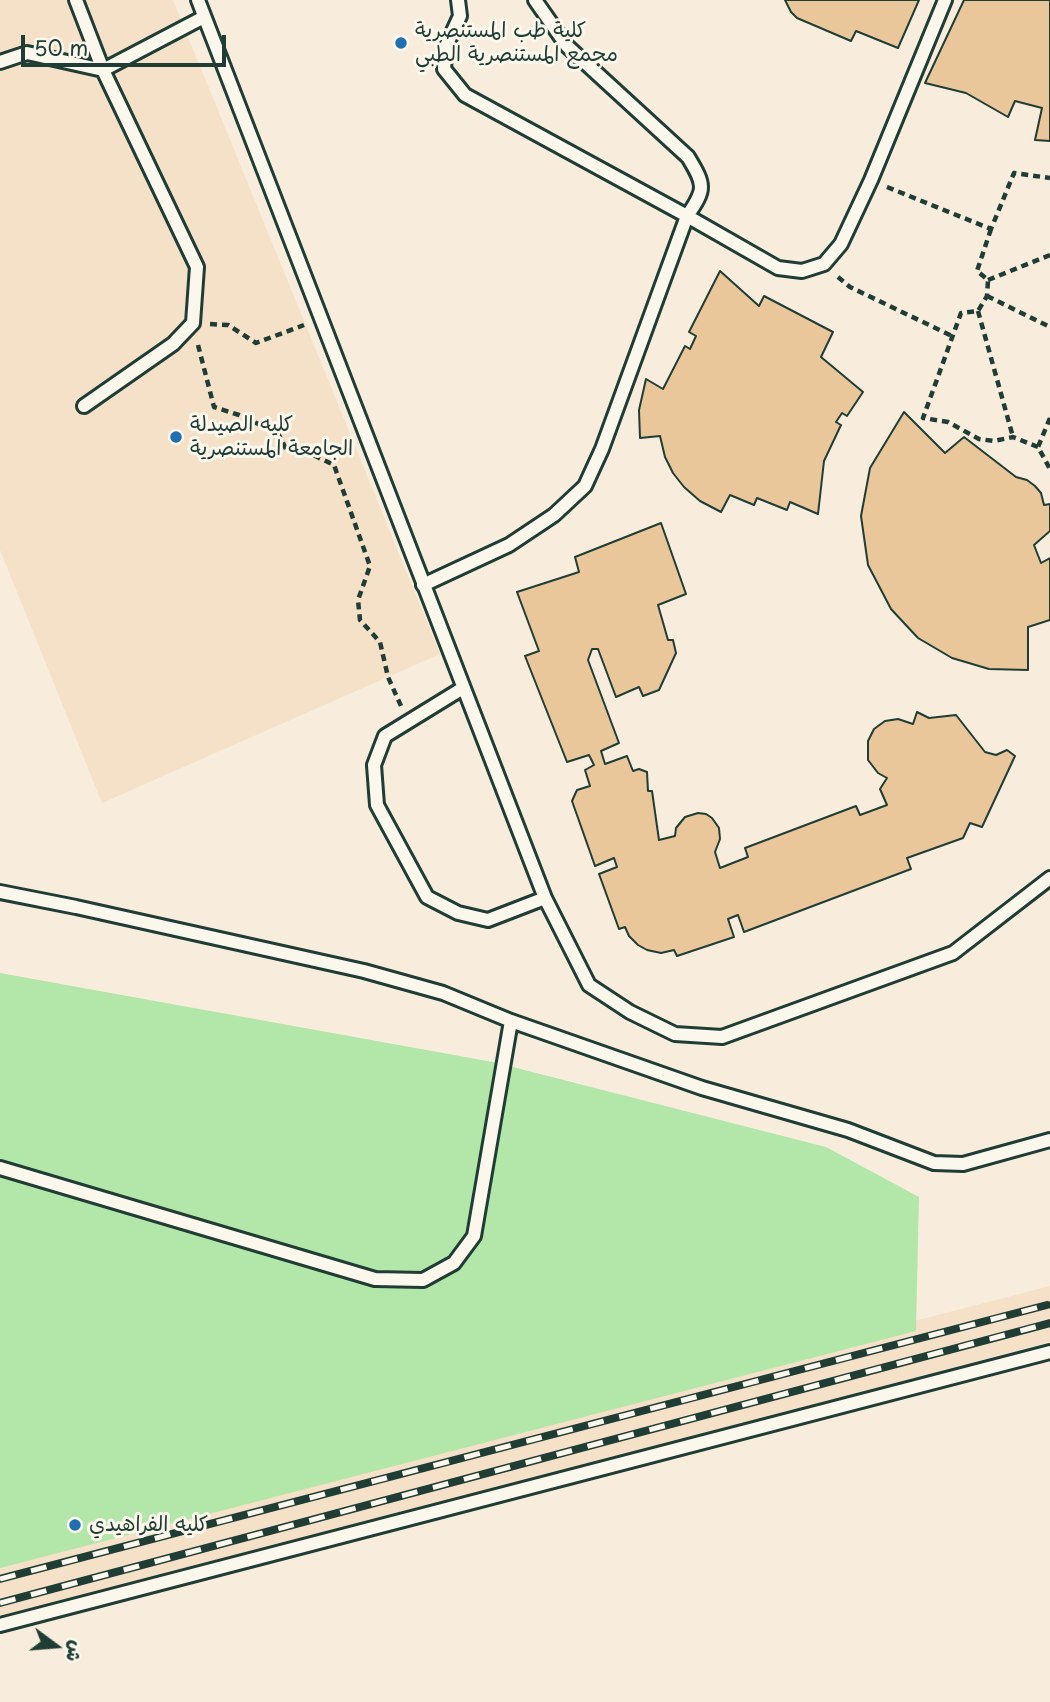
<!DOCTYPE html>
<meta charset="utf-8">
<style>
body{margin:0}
#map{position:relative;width:1050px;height:1702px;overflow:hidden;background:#f8eddc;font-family:"Playpen Sans","Playpen Sans Arabic",sans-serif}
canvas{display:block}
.north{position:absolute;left:21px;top:1611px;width:70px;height:70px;-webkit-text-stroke:5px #fbf7ec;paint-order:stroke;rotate:106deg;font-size:19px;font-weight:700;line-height:28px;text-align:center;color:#1f3d34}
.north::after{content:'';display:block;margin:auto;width:24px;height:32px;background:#1f3d34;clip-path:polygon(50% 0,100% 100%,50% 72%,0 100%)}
.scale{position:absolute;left:21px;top:35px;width:205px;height:32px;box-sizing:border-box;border:4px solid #1f3d34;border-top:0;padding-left:9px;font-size:21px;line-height:24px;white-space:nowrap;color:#1f3d34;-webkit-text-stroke:5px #fbf7ec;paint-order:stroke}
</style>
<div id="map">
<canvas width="1050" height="1702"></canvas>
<div class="north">ش</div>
<div class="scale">50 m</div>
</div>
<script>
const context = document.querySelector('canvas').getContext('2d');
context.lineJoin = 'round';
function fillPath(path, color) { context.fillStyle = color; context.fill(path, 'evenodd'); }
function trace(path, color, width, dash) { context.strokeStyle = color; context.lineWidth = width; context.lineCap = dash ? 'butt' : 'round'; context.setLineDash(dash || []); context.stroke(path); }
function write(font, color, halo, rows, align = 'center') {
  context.font = font + ' "Playpen Sans","Playpen Sans Arabic",sans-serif'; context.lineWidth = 6; context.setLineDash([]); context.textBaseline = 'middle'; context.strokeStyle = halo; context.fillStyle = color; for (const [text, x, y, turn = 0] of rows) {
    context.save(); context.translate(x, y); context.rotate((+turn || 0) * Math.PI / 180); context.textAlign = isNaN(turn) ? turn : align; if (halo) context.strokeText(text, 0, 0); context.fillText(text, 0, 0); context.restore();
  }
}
const built = new Path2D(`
 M0 0H173L440 654 102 803 0 550Z
 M1050 1286V1342L0 1620V1557Z`);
const green = new Path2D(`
 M0 973 493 1062 826 1147 919 1197 916 1331 0 1568Z`);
const building = new Path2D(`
 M785 0H919L898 48 856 31 851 41 797 18 791 12Z
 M964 0H1050V141L1035 140 1042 108 1015 101 1008 117 966 93 925 83Z
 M720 271 759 306 764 296 833 332 821 357 863 392 847 416 842 413 836 422 841 425 824 461 818 514 790 502 787 510 757 498 754 505 730 495 721 512 700 501 684 487 673 473 665 457 660 436 640 438 639 410 646 379 663 389 685 346 690 349 696 336 689 332Z
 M904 412 945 453 964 437 1016 477 1027 480 1035 486 1041 493 1044 505 1050 504V531L1034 545 1041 563 1050 558V620L1028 627V670L989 669 952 658 918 638 891 609 868 565 861 516 870 468Z
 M661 523 686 594 658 605 668 640H673L676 653 659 690 643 696 639 687 616 697 598 649H592L588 660 619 743 601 751 605 764 627 756 633 771 639 769 647 772 648 791H652L659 840 675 836 676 828 685 817 698 813 706 814 712 818 719 828 720 839 715 852 720 868 748 857 745 848 856 806 860 815 887 805 880 789 887 778 878 773 868 760V741L874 729 885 721 898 719 913 724 917 712 929 718 956 715 985 752 996 755 1007 750 1015 756 982 827 970 823 963 838 907 858 911 869 744 932 738 915 728 919 734 937 677 956 674 950 661 953 647 950 638 945 629 936 625 927 619 929 599 874 617 867 614 858 595 866 572 801 577 790 590 786 585 770 594 765 589 755 567 762 525 656 539 651 517 592 579 572 575 557Z`);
const path = new Path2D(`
 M887 187 991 229 1014 173 1050 178
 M991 229 977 271 988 280 987 296 978 311 961 313 923 418 948 422 979 439 994 441 1013 437 1038 447
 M838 277 850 287 952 336
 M988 280 1050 255
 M987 296 1050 327
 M978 311 1013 437
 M210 324 228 325 256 343 304 325
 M198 345 214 407 239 415 278 433 286 449 307 452 334 465 370 566 358 600 360 620 380 642 388 677 401 706
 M1050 418 1038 447 1050 469`);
const service = new Path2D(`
 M76 0 103 70 197 267 193 323 173 344 84 406
 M198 0 545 898 589 985 630 1012 675 1034 722 1037 953 953 1050 878
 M458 0 460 16 446 46 444 69 465 95 687 216 778 268 802 271 824 264 841 244 871 180 945 0
 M0 62 27 53 103 70 204 17
 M423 585 509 545 554 515 585 486 602 449 687 216C706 189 705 185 688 157L567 46 535 0
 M463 688 385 736 374 765 377 805 427 897 458 913 488 920 545 898
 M0 892 76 907 364 971 443 993 511 1021 702 1088 848 1130 934 1163 963 1164 1050 1140
 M0 1168 375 1279 423 1280 454 1263 474 1236 511 1021
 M0 1625 1050 1352`);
const rail = new Path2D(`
 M0 1579 1047 1305
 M0 1603 1050 1323`);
const markers = [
 [401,43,7,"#1f6fb2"],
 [176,437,7,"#1f6fb2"],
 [75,1525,7,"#1f6fb2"]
];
const poiNames = [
 ["كلية طب المستنصرية",415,31],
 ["مجمع المستنصرية الطبي",415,55],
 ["كليه الصيدلة",190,425],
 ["الجامعة المستنصرية",190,449],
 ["كليه الفراهيدي",89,1525]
];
fillPath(built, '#f4e1c8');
fillPath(green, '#b2e7a9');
fillPath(building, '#eac69b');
trace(building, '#1f3d34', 2);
trace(service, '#1f3d34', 18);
trace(path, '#1f3d34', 4.5, [7, 5]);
trace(service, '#fbf7ec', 12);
trace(rail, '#1f3d34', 8);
trace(rail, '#fbf7ec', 5, [16]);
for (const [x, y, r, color] of markers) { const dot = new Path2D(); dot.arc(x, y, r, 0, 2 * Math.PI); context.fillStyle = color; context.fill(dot); trace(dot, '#fbf7ec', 2.5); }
write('21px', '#1f3d34', '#fbf7ec', poiNames, 'left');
</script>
